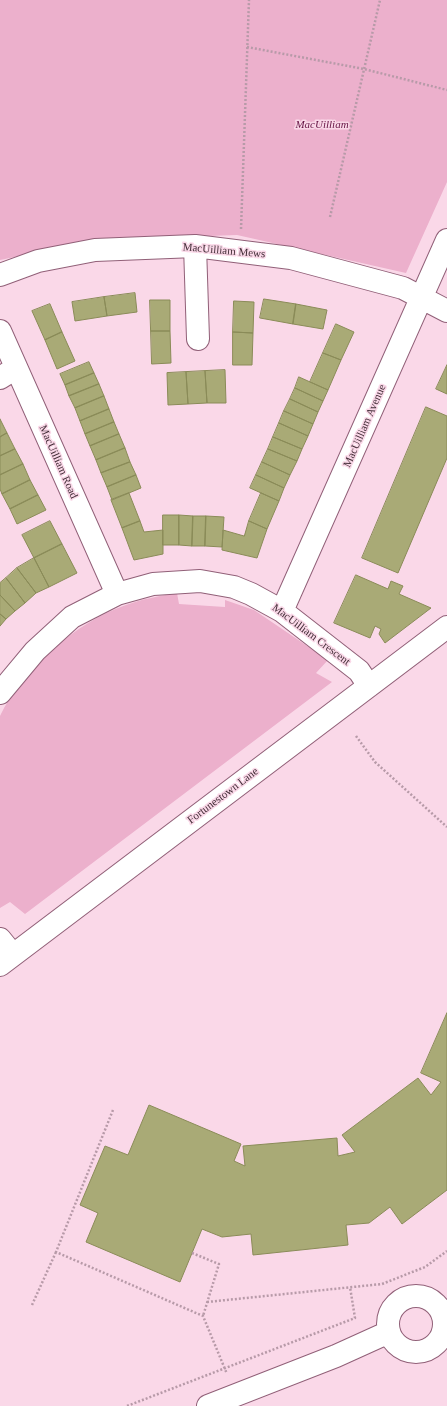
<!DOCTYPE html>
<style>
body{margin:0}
canvas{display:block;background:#fad8e8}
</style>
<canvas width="447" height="1406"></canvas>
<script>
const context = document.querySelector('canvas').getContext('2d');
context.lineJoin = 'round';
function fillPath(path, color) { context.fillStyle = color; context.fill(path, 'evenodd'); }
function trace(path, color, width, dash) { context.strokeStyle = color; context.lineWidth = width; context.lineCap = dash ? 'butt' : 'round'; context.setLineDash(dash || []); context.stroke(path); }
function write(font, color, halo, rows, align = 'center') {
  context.font = font + ' "Times New Roman",serif'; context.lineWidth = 3; context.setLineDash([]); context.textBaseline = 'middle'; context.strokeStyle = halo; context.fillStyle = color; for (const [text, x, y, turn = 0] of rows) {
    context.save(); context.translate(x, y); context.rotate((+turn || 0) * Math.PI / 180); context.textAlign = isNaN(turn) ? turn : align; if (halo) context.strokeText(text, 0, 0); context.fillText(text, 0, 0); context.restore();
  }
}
const green = new Path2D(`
 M0 0H447V182L406 273 237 235 96 240 0 260Z
 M177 593 179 604 225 607V600L254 610 328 660 316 673 332 682 25 914 10 902 0 908V716C22 670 77 621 126 605 142 599 160 596 177 593Z`);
const building = new Path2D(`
 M135 293 137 312 107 316 104 297Z
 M104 297 107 316 75 321 72 302Z
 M264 299 296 304 293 324 260 318Z
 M150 300H170V331H151Z
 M234 301 254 302 253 333 233 332Z
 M50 304 62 332 45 340 32 311Z
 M296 304 327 310 323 329 293 324Z
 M336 324 354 332 341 360 323 353Z
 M151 331H170L171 363 152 364Z
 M62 332 75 361 57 369 45 340Z
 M233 332 253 333 252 365H233Z
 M323 353 341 360 328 390 310 382Z
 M89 362 94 373 65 385 60 374Z
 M447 365V394L436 389Z
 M225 370 226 403H207L205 371Z
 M205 371 207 403 188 404 186 372Z
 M186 372 188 404 168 405 167 373Z
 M94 373 99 384 69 396 65 385Z
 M299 377 328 390 323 401 295 388Z
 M99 384 104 396 75 408 69 396Z
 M295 388 323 401 318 412 290 399Z
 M104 396 109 409 80 421 75 408Z
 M290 399 318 412 313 424 284 411Z
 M426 407 447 416V458L398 573 362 558Z
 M109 409 114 422 85 434 80 421Z
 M284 411 313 424 308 436 279 423Z
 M0 419 7 433 0 437Z
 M114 422 119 434 90 446 85 434Z
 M279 423 308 436 302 449 273 437Z
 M7 433 15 449 0 456V437Z
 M119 434 125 448 96 460 90 446Z
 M273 437 302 449 297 461 268 449Z
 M125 448 130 462 101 473 96 460Z
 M15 449 23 464 0 475V456Z
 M268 449 297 461 290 475 262 462Z
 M130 462 136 475 107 487 101 473Z
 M262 462 290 475 284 488 256 475Z
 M23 464 30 480 2 494 0 489V475Z
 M136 475 141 488 112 500 107 487Z
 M256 475 284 488 279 501 250 488Z
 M30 480 38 495 10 509 2 494Z
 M129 493 140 521 122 528 111 500Z
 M261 493 279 501 267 529 249 521Z
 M38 495 46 510 17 524 10 509Z
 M163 515H179V545H163Z
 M179 515 193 516 192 546 179 545Z
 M193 516H206L205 546H192Z
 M206 516 224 517 222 547 205 546Z
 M50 521 62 544 34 558 22 535Z
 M140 521 144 532 163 530V554L134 560 122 528Z
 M249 521 267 529 257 558 222 550 223 530 244 536Z
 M62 544 77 573 49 587 34 558Z
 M34 558 49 587 36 593 17 568Z
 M17 568 36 593 25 603 6 578Z
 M356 575 388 589 391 581 403 586 399 594 431 608 385 643 379 634 381 629 375 626 370 638 334 623Z
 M6 578 25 603 15 611 0 595V583Z
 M0 595 15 611 6 619 0 614Z
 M0 614 6 619 0 626Z
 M447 1013V1190L402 1224 390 1207 369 1223 346 1225 348 1245 253 1255 251 1234 222 1237 202 1229 180 1282 86 1242 98 1213 80 1205 105 1146 128 1155 149 1105 241 1144 234 1161 245 1166 243 1146 337 1138 338 1156 355 1152 342 1135 418 1078 431 1095 441 1082 421 1073Z`);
const path = new Path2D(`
 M247 47 364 69 447 90
 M330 217 380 0
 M241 229 249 0
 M356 736 375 762 447 827
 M113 1110 56 1252 203 1316 227 1374
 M192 1253 219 1264 203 1316
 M207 1302 382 1284 425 1267 447 1251
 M32 1305 56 1252
 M127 1406 355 1318 350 1287`);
const minor = new Path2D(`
 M195 246 198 339
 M0 275 38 261 95 250 195 246 291 258 403 288 447 311
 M0 331 117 594
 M0 378 16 368
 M282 611 447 240
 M0 693 35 651 72 617 117 594 153 584 200 581 234 587 251 594 282 611 359 671 369 686
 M0 939 13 955
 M0 965 447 627
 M388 1324a28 28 0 1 1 56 0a28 28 0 1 1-56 0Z
 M208 1406 336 1356 389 1332`);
const parkNames = [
 ["MacUilliam",322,125]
];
const streetNames = [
 ["MacUilliam Mews",224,251,5],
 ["MacUilliam Avenue",365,426,-66],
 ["MacUilliam Road",58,462,66],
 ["MacUilliam Crescent",311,635,37],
 ["Fortunestown Lane",223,796,-37]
];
fillPath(green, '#ecb0cc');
fillPath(building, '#a9aa76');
trace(building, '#8a8b58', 1);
trace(minor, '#916078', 24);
trace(path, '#b79aa8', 2.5, [2, 2]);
trace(minor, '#fff', 22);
write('italic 11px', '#671445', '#fad8e8', parkNames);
write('11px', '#422d37', '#fad8e8', streetNames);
</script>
